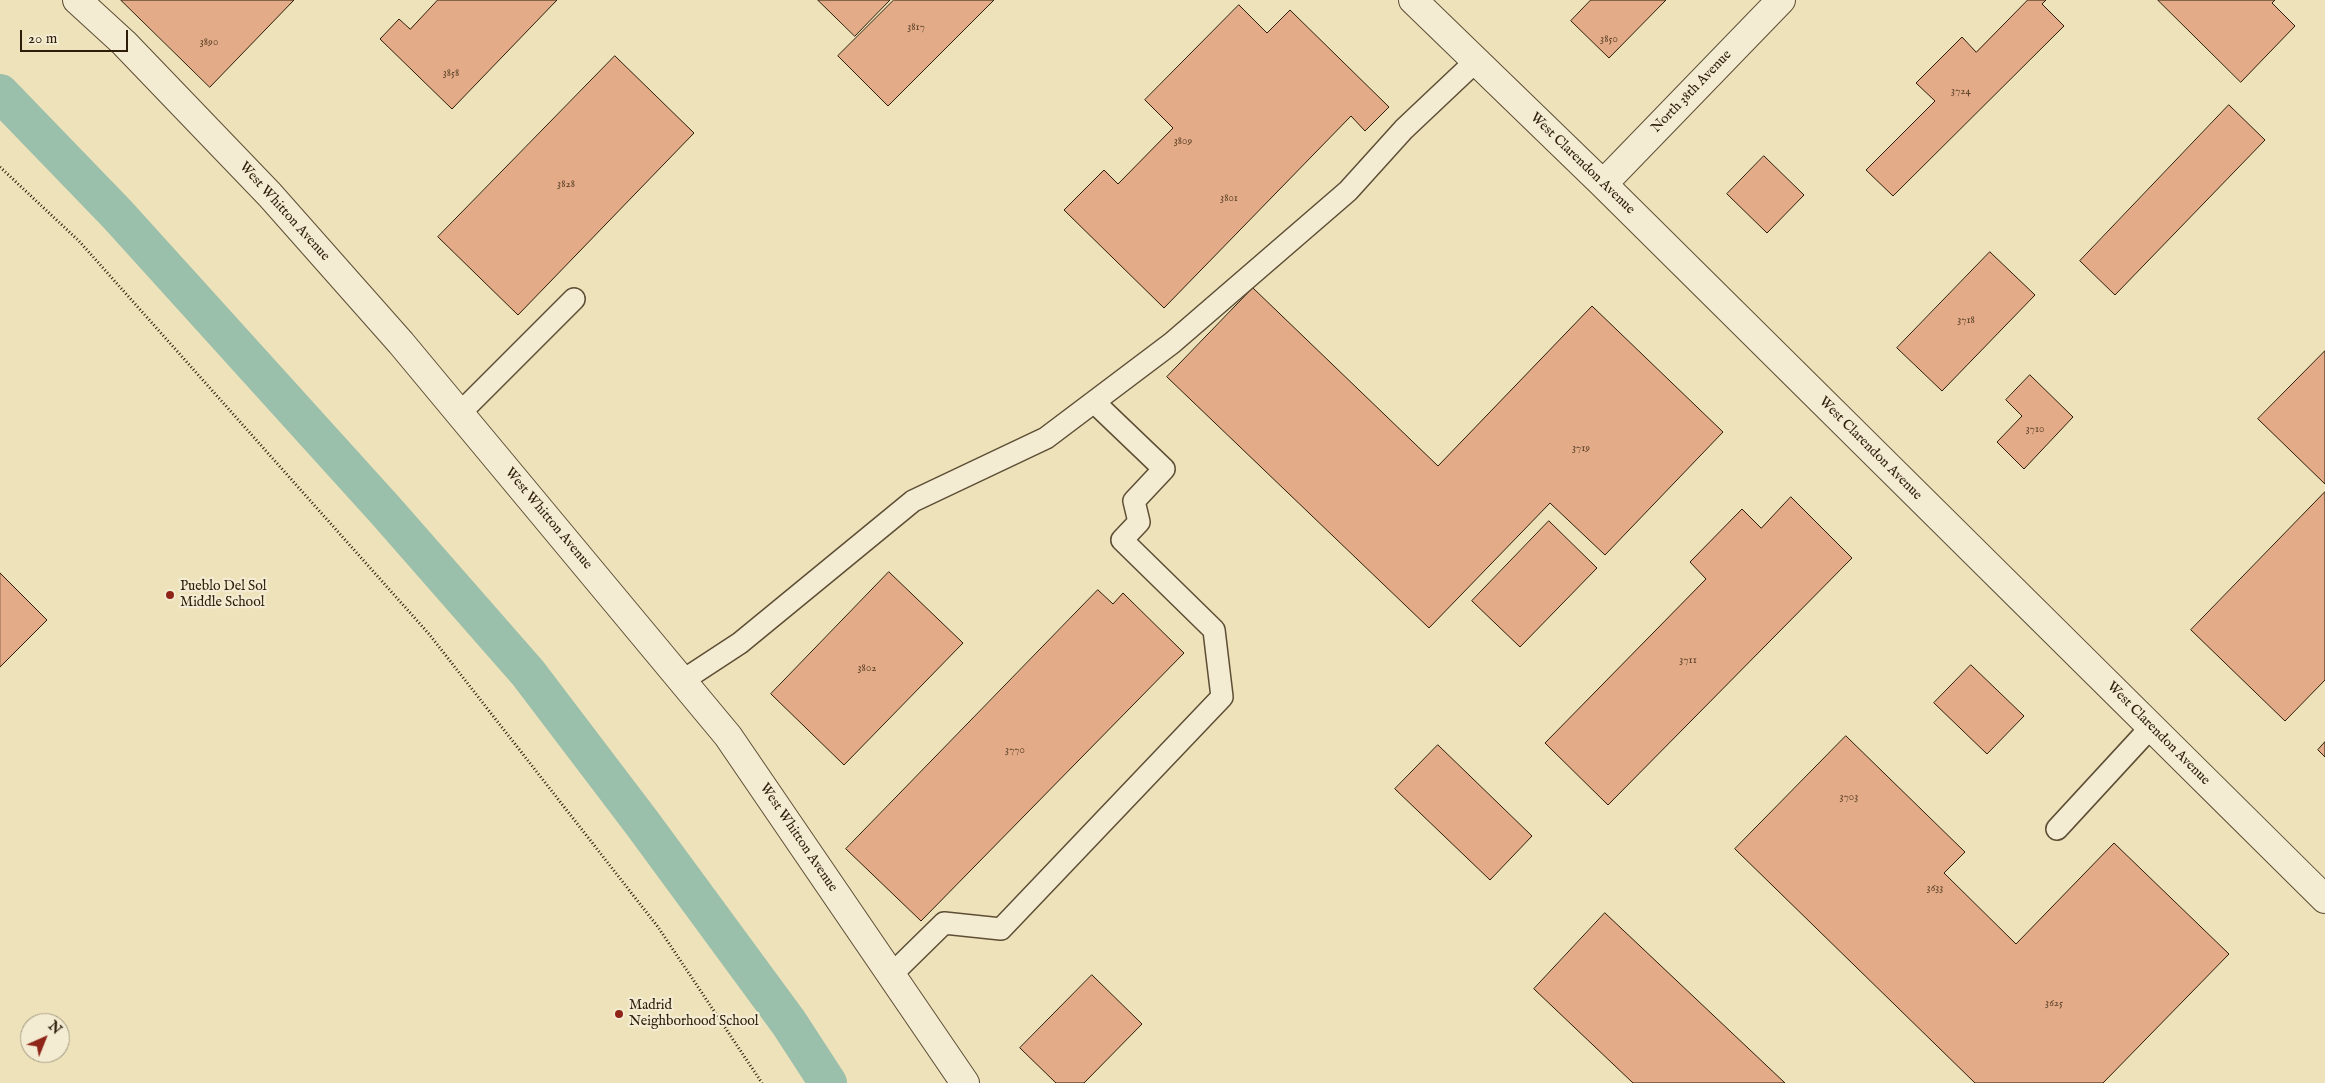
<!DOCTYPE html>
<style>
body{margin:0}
#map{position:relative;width:2325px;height:1083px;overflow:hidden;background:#ede2ba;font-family:"IM FELL English",serif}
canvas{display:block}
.north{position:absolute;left:20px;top:1013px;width:50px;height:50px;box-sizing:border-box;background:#f3ecd2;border:1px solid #a49982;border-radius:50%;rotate:44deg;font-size:14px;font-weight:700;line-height:20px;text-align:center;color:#2d1d09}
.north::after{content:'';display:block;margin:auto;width:18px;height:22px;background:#8f2418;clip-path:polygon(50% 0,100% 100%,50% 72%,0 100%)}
.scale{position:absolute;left:20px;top:30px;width:108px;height:22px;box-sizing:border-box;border:2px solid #2d1d09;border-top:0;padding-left:6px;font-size:15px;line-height:18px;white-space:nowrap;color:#2d1d09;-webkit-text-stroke:4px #f3ecd2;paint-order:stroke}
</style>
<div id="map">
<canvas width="2325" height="1083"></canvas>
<div class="north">N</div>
<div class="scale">20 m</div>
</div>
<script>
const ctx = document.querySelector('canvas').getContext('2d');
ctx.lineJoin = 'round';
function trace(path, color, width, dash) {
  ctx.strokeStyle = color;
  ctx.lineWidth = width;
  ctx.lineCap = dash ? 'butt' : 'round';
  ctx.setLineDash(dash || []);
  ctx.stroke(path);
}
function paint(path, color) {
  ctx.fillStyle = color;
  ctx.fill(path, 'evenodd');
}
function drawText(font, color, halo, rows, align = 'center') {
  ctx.font = font + ' "IM FELL English",serif';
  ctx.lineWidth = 4.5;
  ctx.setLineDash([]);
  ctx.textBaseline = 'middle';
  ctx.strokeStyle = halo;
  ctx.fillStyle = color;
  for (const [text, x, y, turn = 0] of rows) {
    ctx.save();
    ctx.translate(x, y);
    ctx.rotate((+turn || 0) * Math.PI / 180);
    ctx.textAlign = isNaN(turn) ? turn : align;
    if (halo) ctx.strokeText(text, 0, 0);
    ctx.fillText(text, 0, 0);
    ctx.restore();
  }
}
const canal = new Path2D(`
 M 0,93 L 117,214 L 386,511 L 528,673 L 642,823 L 789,1023 L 828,1083`);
const building = new Path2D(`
 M 121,0 L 294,0 L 210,87 Z
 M 438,0 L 557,0 L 452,109 L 380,39 L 399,19 L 410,29 Z
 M 818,0 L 890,0 L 855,36 Z
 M 894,0 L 994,0 L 888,106 L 838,56 Z
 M 1591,0 L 1666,0 L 1609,58 L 1571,21 Z
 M 2028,0 L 2046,0 L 2042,4 L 2064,26 L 1893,196 L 1866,170 L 1935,101 L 1916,83 L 1962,37 L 1976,52 Z
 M 2158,0 L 2275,0 L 2272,3 L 2295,26 L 2241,82 Z
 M 1239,5 L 1267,33 L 1290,10 L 1389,107 L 1365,131 L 1351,116 L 1164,308 L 1064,210 L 1104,170 L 1118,184 L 1173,128 L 1145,100 Z
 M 615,56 L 694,133 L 518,315 L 438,237 Z
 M 2229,105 L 2265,140 L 2115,295 L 2080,261 Z
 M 1764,156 L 1804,195 L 1767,233 L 1727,194 Z
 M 1990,252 L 2035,295 L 1942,391 L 1897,348 Z
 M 1253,288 L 1438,466 L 1592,306 L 1723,432 L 1605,555 L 1550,503 L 1429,628 L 1167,377 Z
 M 2325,351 L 2325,484 L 2258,419 Z
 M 2030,375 L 2073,417 L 2024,469 L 1997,442 L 2022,416 L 2006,400 Z
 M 2325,492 L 2325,680 L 2285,721 L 2191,630 Z
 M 1791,497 L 1852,558 L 1608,805 L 1545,743 L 1706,579 L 1690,562 L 1742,509 L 1761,528 Z
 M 1549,521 L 1597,568 L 1520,647 L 1472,601 Z
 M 889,572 L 963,643 L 844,765 L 771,694 Z
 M 0,573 L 47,620 L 0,667 Z
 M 1098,590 L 1113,604 L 1123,593 L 1184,653 L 921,921 L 846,849 Z
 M 1971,665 L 2024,716 L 1987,754 L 1934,703 Z
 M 1846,736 L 1965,852 L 1944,873 L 2016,944 L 2114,843 L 2229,954 L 2103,1083 L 1975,1083 L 1735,849 Z
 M 2325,742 L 2325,757 L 2318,750 Z
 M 1438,745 L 1532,836 L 1490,880 L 1395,789 Z
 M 1605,913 L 1785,1083 L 1633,1083 L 1534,989 Z
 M 1092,975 L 1142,1024 L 1084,1083 L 1056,1083 L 1020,1048 Z`);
const path = new Path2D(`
 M 0,167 L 79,241 L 429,634 L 658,927 L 762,1083`);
const service = new Path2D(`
 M 460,413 L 574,299
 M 682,681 L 740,643 L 913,501 L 1046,438 L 1172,343 L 1348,191 L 1404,129 L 1476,61
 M 2057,829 L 2151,727
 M 891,975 L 944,923 L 1001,929 L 1222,697 L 1214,630 L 1122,540 L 1139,522 L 1134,501 L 1164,469 L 1094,402`);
const minor = new Path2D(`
 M 77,0 L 124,43 L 270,195 L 401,343 L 728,736 L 965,1083
 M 1413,0 L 1603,184 L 2325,899
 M 1603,184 L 1781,0`);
const markers = [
 [170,595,5,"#8f2418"],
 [619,1014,5,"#8f2418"]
];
const numberNames = [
 ["3817",916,28],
 ["3850",1609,40],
 ["3890",209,43],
 ["3858",451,74],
 ["3724",1961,92],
 ["3809",1183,142],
 ["3828",566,185],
 ["3801",1229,199],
 ["3718",1966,321],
 ["3710",2035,430],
 ["3719",1581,449],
 ["3711",1688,661],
 ["3802",867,669],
 ["3770",1015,751],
 ["3703",1849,798],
 ["3633",1935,889],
 ["3625",2054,1004]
];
const streetNames = [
 ["North 38th Avenue",1692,92,-46],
 ["West Clarendon Avenue",1582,164,44],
 ["West Whitton Avenue",284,212,48],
 ["West Clarendon Avenue",1870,449,45],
 ["West Whitton Avenue",548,519,50],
 ["West Clarendon Avenue",2158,734,45],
 ["West Whitton Avenue",798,838,56]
];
const poiNames = [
 ["Pueblo Del Sol",180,587],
 ["Middle School",180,603],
 ["Madrid",629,1006],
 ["Neighborhood School",629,1022]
];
trace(canal, '#9abfaa', 38);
paint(building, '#e3ab87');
trace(building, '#2d1d09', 1);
trace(service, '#5d4e35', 24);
trace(minor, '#5d4e35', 30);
trace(path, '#2d1d09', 3, [1, 2.5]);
trace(service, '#f3ecd2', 21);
trace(minor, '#f3ecd2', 28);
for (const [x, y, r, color] of markers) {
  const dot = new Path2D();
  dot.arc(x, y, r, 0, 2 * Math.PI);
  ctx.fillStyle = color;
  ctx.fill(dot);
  trace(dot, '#f3ecd2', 2);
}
drawText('11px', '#5a4028', null, numberNames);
drawText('14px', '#2d1d09', '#f3ecd2', streetNames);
drawText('14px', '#2d1d09', '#f3ecd2', poiNames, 'left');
</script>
